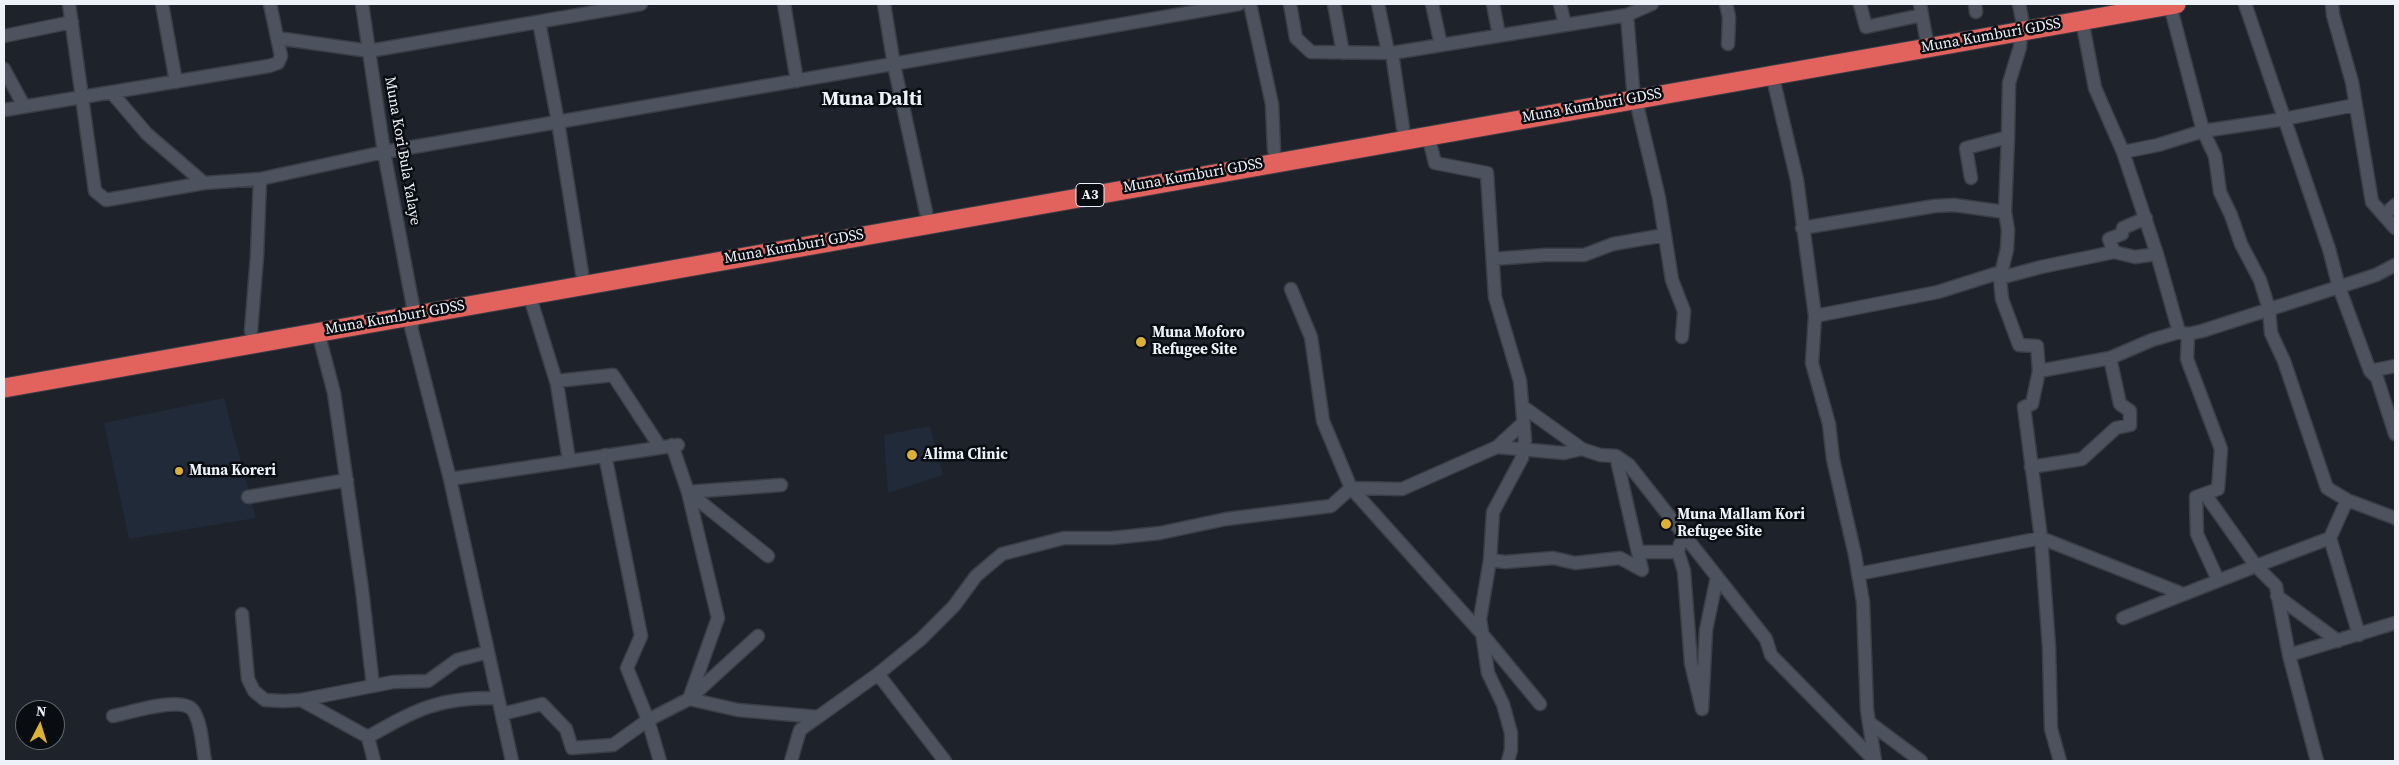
<!DOCTYPE html>
<style>
body{margin:0}
#map{position:relative;width:2399px;height:765px;overflow:hidden;background:#1d222b;font-family:"Source Serif 4",serif}
canvas{display:block}
.frame{position:absolute;inset:0;border:5px solid #edf1f8;pointer-events:none}
.north{position:absolute;left:15px;top:700px;width:50px;height:50px;box-sizing:border-box;background:#090c10;border:1px solid #64686d;border-radius:50%;rotate:5deg;font-size:14px;font-weight:700;line-height:20px;text-align:center;color:#edf1f8}
.north::after{content:'';display:block;margin:auto;width:18px;height:22px;background:#dbb233;clip-path:polygon(50% 0,100% 100%,50% 72%,0 100%)}
</style>
<div id="map">
<canvas width="2399" height="765"></canvas>
<div class="frame"></div>
<div class="north">N</div>
</div>
<script>
const ctx = document.querySelector('canvas').getContext('2d');
ctx.lineJoin = 'round';
function paint(path, color) {
  ctx.fillStyle = color;
  ctx.fill(path, 'evenodd');
}
function trace(path, color, width, dash) {
  ctx.strokeStyle = color;
  ctx.lineWidth = width;
  ctx.lineCap = dash ? 'butt' : 'round';
  ctx.setLineDash(dash || []);
  ctx.stroke(path);
}
function drawText(font, color, halo, rows, align = 'center') {
  ctx.font = font + ' "Source Serif 4",serif';
  ctx.lineWidth = 5;
  ctx.setLineDash([]);
  ctx.textBaseline = 'middle';
  ctx.strokeStyle = halo;
  ctx.fillStyle = color;
  for (const [text, x, y, turn = 0] of rows) {
    ctx.save();
    ctx.translate(x, y);
    ctx.rotate((+turn || 0) * Math.PI / 180);
    ctx.textAlign = isNaN(turn) ? turn : align;
    if (halo) ctx.strokeText(text, 0, 0);
    ctx.fillText(text, 0, 0);
    ctx.restore();
  }
}
const built = new Path2D(`
 M 224,398 L 256,518 L 129,539 L 104,423 Z
 M 930,426 L 943,475 L 888,493 L 884,435 Z`);
const minor = new Path2D(`
 M 69,4 L 95,191 L 106,200 L 204,183 L 260,179 L 384,152 L 1239,4
 M 162,4 L 176,82
 M 362,4 L 384,152 L 415,317 L 411,327 L 450,479 L 512,761
 M 784,4 L 797,81
 M 884,4 L 894,65 L 926,212
 M 1250,4 L 1272,104 L 1274,150
 M 1290,4 L 1296,38 L 1311,52 L 1392,53 L 1627,15 L 1652,4
 M 1334,4 L 1343,53
 M 1378,4 L 1388,52
 M 1432,4 L 1441,45
 M 1493,4 L 1499,35
 M 1560,4 L 1565,25
 M 1726,4 L 1729,17 L 1728,44
 M 1860,4 L 1866,27 L 1922,15
 M 1920,4 L 1926,37
 M 1975,4 L 1976,12
 M 2019,4 L 2022,19
 M 2245,4 L 2329,249 L 2339,287 L 2370,371 L 2377,378 L 2395,434
 M 2332,4 L 2333,15 L 2352,82 L 2372,202 L 2395,228
 M 2170,5 L 2203,131 L 2215,156 L 2220,192 L 2231,215 L 2241,244 L 2260,280 L 2269,309 L 2271,333 L 2284,361 L 2327,488 L 2347,500 L 2395,518
 M 1627,15 L 1633,88 L 1659,198 L 1672,280 L 1684,311 L 1682,337
 M 2082,20 L 2095,88 L 2123,152
 M 539,22 L 558,122 L 582,273
 M 4,36 L 72,22
 M 277,38 L 369,51 L 641,4
 M 1392,53 L 1403,128
 M 4,69 L 24,106
 M 1772,74 L 1797,180 L 1815,316 L 1812,363 L 1829,424 L 1833,459 L 1855,555 L 1863,602 L 1867,710 L 1875,761
 M 112,93 L 147,134 L 204,183
 M 4,110 L 269,66 L 278,63 L 281,56 L 270,4
 M 1428,135 L 1435,163 L 1487,173 L 1495,297 L 1520,381 L 1525,440 L 1522,458 L 1493,512 L 1490,560 L 1480,619 L 1488,673 L 1503,704 L 1511,733 L 1511,750 L 1508,761
 M 2008,137 L 2009,83 L 2020,47 L 2021,31
 M 1971,178 L 1966,148 L 2008,137 L 2005,212 L 2008,230 L 2007,249 L 2000,278 L 2002,299 L 2019,345 L 2037,346 L 2039,371 L 2032,404 L 2024,407 L 2041,538 L 2049,647 L 2051,729 L 2060,761
 M 2384,215 L 2395,205
 M 1802,228 L 1935,206 L 1954,205 L 2005,212
 M 2114,252 L 2135,257 L 2157,254
 M 1493,259 L 1545,255 L 1584,255 L 1613,244 L 1665,235
 M 2000,278 L 2041,267 L 2114,252 L 2109,239 L 2122,234 L 2123,228 L 2146,218
 M 1291,289 L 1311,337 L 1323,421 L 1351,488 L 1402,489 L 1497,447 L 1523,423
 M 529,294 L 557,384 L 569,460
 M 1815,316 L 1938,292 L 2001,272
 M 251,331 L 257,256 L 260,179
 M 318,332 L 334,393 L 362,589 L 373,686
 M 2179,332 L 2157,254 L 2123,152 L 2158,145 L 2203,131 L 2284,119 L 2355,105
 M 2188,334 L 2187,359 L 2221,449 L 2218,489 L 2196,497 L 2197,534 L 2218,580
 M 2039,371 L 2110,358 L 2152,340 L 2179,332 L 2188,334 L 2202,331 L 2376,275 L 2395,265
 M 2370,371 L 2395,366
 M 556,381 L 613,375 L 660,447
 M 1522,406 L 1582,449 L 1600,455 L 1616,456 L 1629,465 L 1766,639 L 1771,655 L 1875,761
 M 672,445 L 688,492 L 768,556
 M 1497,447 L 1564,453 L 1582,449
 M 2031,467 L 2082,459 L 2116,428 L 2130,425 L 2130,411 L 2120,404 L 2110,358
 M 450,479 L 678,445
 M 2205,494 L 2256,566 L 2330,538 L 2347,500
 M 248,497 L 347,480
 M 2330,538 L 2359,635
 M 1638,552 L 1678,552 L 1680,544
 M 1678,552 L 1684,571 L 1691,663 L 1702,709 L 1706,630 L 1717,577
 M 1490,560 L 1505,562 L 1553,558 L 1575,563 L 1620,558 L 1642,570 L 1616,456
 M 1858,574 L 2041,538 L 2183,594
 M 2277,596 L 2338,641
 M 242,614 L 248,679 L 254,691 L 265,700 L 283,701 L 301,700 L 393,682 L 428,681 L 457,660 L 488,652
 M 2123,618 L 2256,566 L 2276,586 L 2289,655 L 2317,761
 M 758,636 L 689,699 L 738,710 L 818,717 L 878,674 L 921,639 L 954,606 L 976,576 L 1002,554 L 1064,538 L 1112,538 L 1160,533 L 1226,519 L 1331,506 L 1351,488 L 1483,635 L 1540,704
 M 2289,655 L 2395,623
 M 878,674 L 945,761
 M 301,700 L 368,737 L 374,761
 M 502,714 L 542,704 L 566,729 L 572,748 L 613,745 L 648,720 L 627,668 L 641,636 L 605,455
 M 113,716 C 129,713 185,694 194,712 C 202,725 202,746 205,761
 M 1870,723 L 1921,761
 M 368,737 C 417,709 439,697 498,698
 M 660,761 L 648,720 L 689,699 L 718,618 L 688,492 L 781,485
 M 791,761 L 800,730 L 818,717`);
const highway = new Path2D(`
 M 4,388 L 2176,4`);
const markers = [
 [1141,342,6,"#dbb233"],
 [912,455,6,"#dbb233"],
 [179,471,5,"#dbb233"],
 [1666,524,6,"#dbb233"]
];
const shields = [
 [1090,195,28]
];
const shieldNames = [
 ["A3",1090,195]
];
const streetNames = [
 ["Muna Kumburi GDSS",1991,36,-10],
 ["Muna Kumburi GDSS",1592,106,-10],
 ["Muna Kori Bula Yalaye",402,151,80],
 ["Muna Kumburi GDSS",1193,176,-10],
 ["Muna Kumburi GDSS",794,247,-10],
 ["Muna Kumburi GDSS",395,318,-10]
];
const poiNames = [
 ["Muna Moforo",1152,333],
 ["Refugee Site",1152,350],
 ["Alima Clinic",923,455],
 ["Muna Koreri",189,471],
 ["Muna Mallam Kori",1677,515],
 ["Refugee Site",1677,532]
];
const districtNames = [
 ["Muna Dalti",872,100]
];
paint(built, '#202a38');
trace(minor, '#3a3e46', 15);
trace(highway, '#3a3e46', 21);
trace(minor, '#4c535e', 12);
trace(highway, '#e2625d', 19);
for (const [x, y, r, color] of markers) {
  const dot = new Path2D();
  dot.arc(x, y, r, 0, 2 * Math.PI);
  ctx.fillStyle = color;
  ctx.fill(dot);
  trace(dot, '#090c10', 2);
}
for (const [x, y, w] of shields) {
  const box = new Path2D();
  box.roundRect(x - w / 2, y - 11.5, w, 23, 4);
  ctx.fillStyle = '#090c10';
  ctx.fill(box);
  trace(box, '#edf1f8', 1);
}
drawText('bold 14px', '#edf1f8', null, shieldNames);
drawText('15px', '#edf1f8', '#090c10', streetNames);
drawText('bold 15px', '#edf1f8', '#090c10', poiNames, 'left');
drawText('bold 20px', '#edf1f8', '#090c10', districtNames);
</script>
